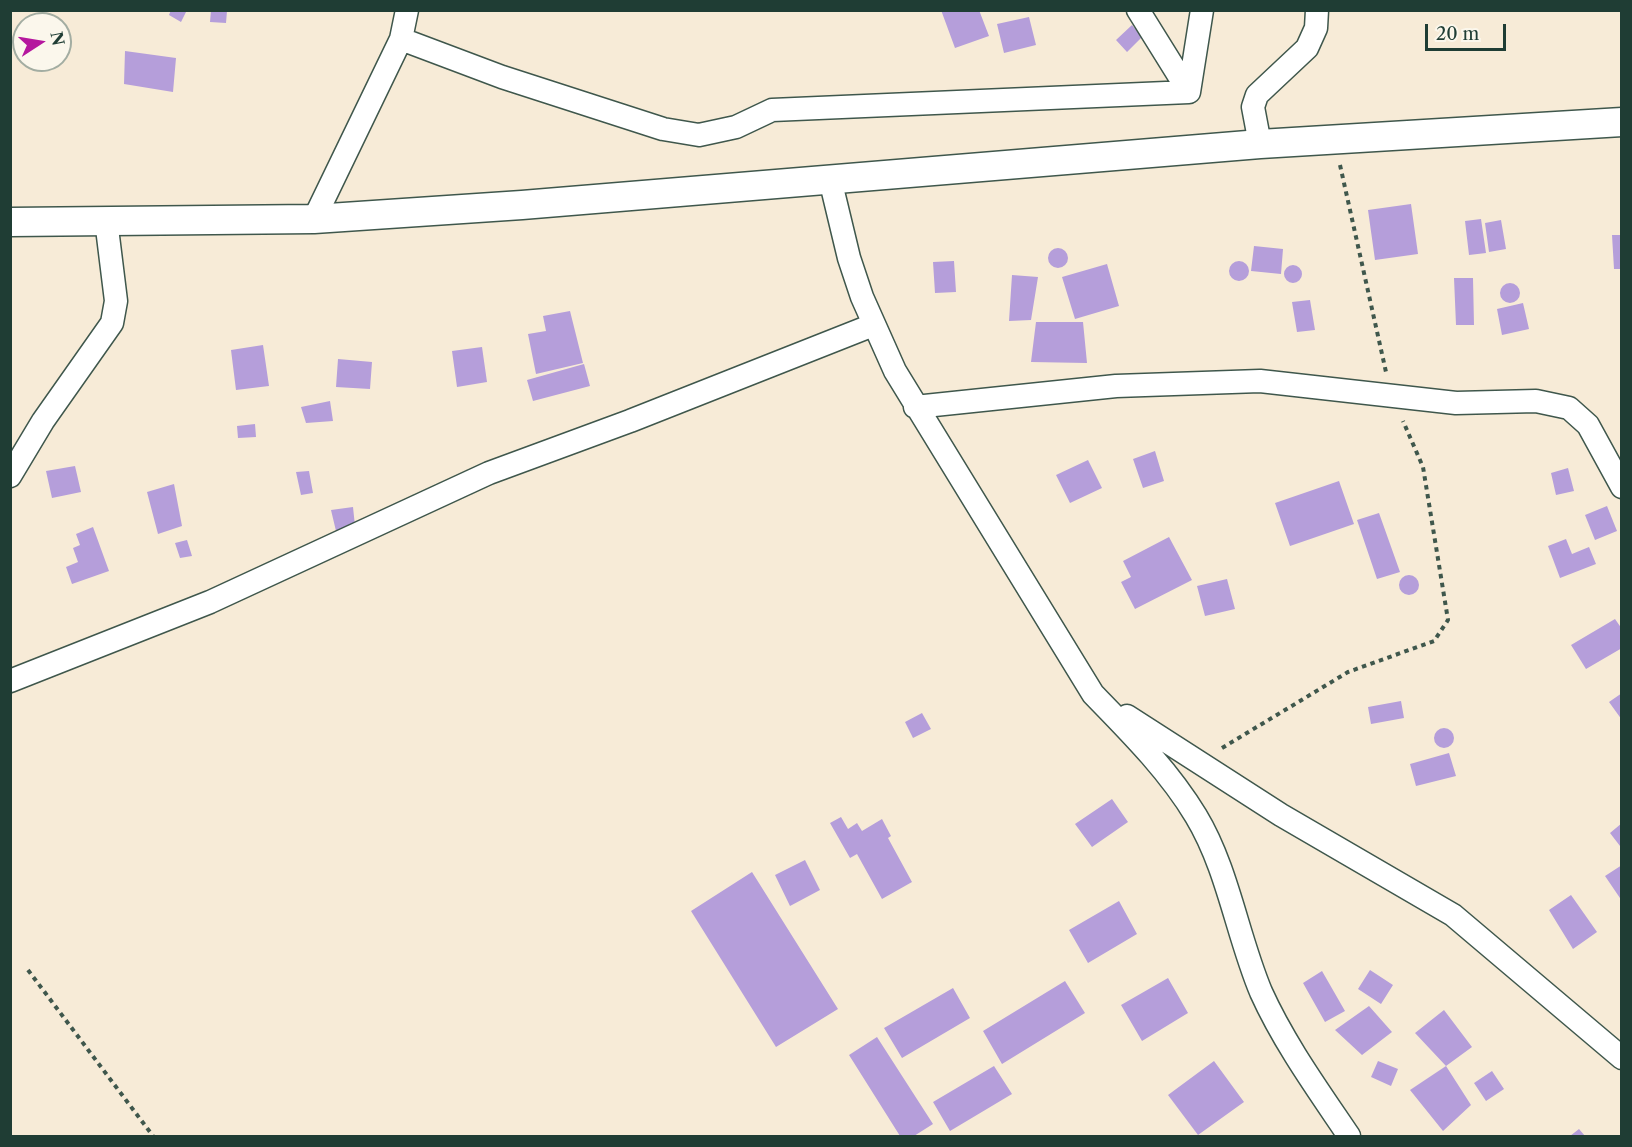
<!DOCTYPE html>
<style>
body{margin:0}
#map{position:relative;width:1632px;height:1147px;overflow:hidden;background:#f7ebd7;font-family:"Libre Caslon Text",serif}
canvas{display:block}
.frame{position:absolute;inset:0;border:12px solid #1f3d34;pointer-events:none}
.north{position:absolute;left:12px;top:12px;width:60px;height:60px;box-sizing:border-box;background:#fbf7ec;border:2px solid #a3ada2;border-radius:50%;rotate:78deg;font-size:16px;font-weight:700;line-height:24px;text-align:center;color:#1f3d34}
.north::after{content:'';display:block;margin:auto;width:21px;height:27px;background:#b5179e;clip-path:polygon(50% 0,100% 100%,50% 72%,0 100%)}
.scale{position:absolute;left:1425px;top:24px;width:81px;height:27px;box-sizing:border-box;border:3px solid #1f3d34;border-top:0;padding-left:8px;font-size:18px;line-height:21px;white-space:nowrap;color:#1f3d34;-webkit-text-stroke:4px #fbf7ec;paint-order:stroke}
</style>
<div id="map">
<canvas width="1632" height="1147"></canvas>
<div class="frame"></div>
<div class="north">N</div>
<div class="scale">20 m</div>
</div>
<script>
const ctx = document.querySelector('canvas').getContext('2d');
ctx.lineJoin = 'round';
function paint(path, color) {
  ctx.fillStyle = color;
  ctx.fill(path, 'evenodd');
}
function trace(path, color, width, dash) {
  ctx.strokeStyle = color;
  ctx.lineWidth = width;
  ctx.lineCap = dash ? 'butt' : 'round';
  ctx.setLineDash(dash || []);
  ctx.stroke(path);
}
const building = new Path2D(`
 M 171,10 L 183,10 L 186,12 L 181,22 L 169,15 Z
 M 211,10 L 227,11 L 226,23 L 210,22 Z
 M 941,10 L 979,10 L 989,36 L 955,48 Z
 M 1029,17 L 1036,45 L 1004,53 L 997,24 Z
 M 1132,25 L 1142,37 L 1127,52 L 1116,40 Z
 M 125,51 L 176,58 L 173,92 L 124,84 Z
 M 1411,204 L 1418,254 L 1375,260 L 1368,210 Z
 M 1481,219 L 1486,253 L 1469,255 L 1465,221 Z
 M 1501,220 L 1506,249 L 1489,252 L 1485,223 Z
 M 1612,235 L 1622,235 L 1622,269 L 1614,269 Z
 M 1254,246 L 1283,249 L 1281,274 L 1251,271 Z
 M1048 258a10 10 0 1 1 20 0a10 10 0 1 1-20 0Z
 M1229 271a10 10 0 1 1 20 0a10 10 0 1 1-20 0Z
 M 954,261 L 956,292 L 935,293 L 933,262 Z
 M 1107,264 L 1119,306 L 1075,319 L 1062,277 Z
 M1284 274a9 9 0 1 1 18 0a9 9 0 1 1-18 0Z
 M 1012,275 L 1038,277 L 1031,320 L 1009,321 Z
 M 1454,278 L 1473,278 L 1474,325 L 1456,325 Z
 M1500 293a10 10 0 1 1 20 0a10 10 0 1 1-20 0Z
 M 1310,300 L 1315,330 L 1297,332 L 1292,302 Z
 M 1523,303 L 1529,329 L 1502,335 L 1497,309 Z
 M 570,311 L 583,363 L 536,374 L 528,334 L 546,331 L 543,316 Z
 M 1036,322 L 1083,322 L 1087,363 L 1031,362 Z
 M 263,345 L 269,386 L 236,390 L 231,350 Z
 M 482,347 L 487,382 L 457,387 L 452,351 Z
 M 338,359 L 372,362 L 370,389 L 336,387 Z
 M 584,364 L 590,386 L 533,401 L 527,380 Z
 M 330,401 L 333,421 L 306,423 L 301,407 Z
 M 255,424 L 256,437 L 238,438 L 237,426 Z
 M 1155,451 L 1164,481 L 1143,488 L 1133,459 Z
 M 1088,460 L 1102,488 L 1070,503 L 1056,475 Z
 M 75,466 L 81,492 L 52,498 L 46,471 Z
 M 1568,468 L 1574,491 L 1556,495 L 1551,473 Z
 M 309,471 L 313,493 L 301,495 L 296,472 Z
 M 1339,481 L 1354,524 L 1290,546 L 1275,503 Z
 M 174,484 L 182,526 L 158,534 L 147,492 Z
 M 1607,506 L 1617,531 L 1595,540 L 1585,515 Z
 M 353,507 L 355,526 L 336,531 L 331,510 Z
 M 1379,513 L 1400,572 L 1377,579 L 1357,520 Z
 M 93,527 L 109,571 L 72,584 L 66,567 L 78,562 L 73,548 L 80,545 L 76,534 Z
 M 1169,537 L 1192,580 L 1135,609 L 1121,582 L 1131,577 L 1123,561 Z
 M 1566,539 L 1572,554 L 1589,547 L 1596,564 L 1560,578 L 1548,546 Z
 M 187,540 L 192,556 L 180,558 L 175,543 Z
 M1399 585a10 10 0 1 1 20 0a10 10 0 1 1-20 0Z
 M 1227,579 L 1235,609 L 1205,616 L 1197,586 Z
 M 1615,619 L 1622,629 L 1622,648 L 1586,669 L 1571,645 Z
 M 1622,693 L 1622,720 L 1609,702 Z
 M 1401,701 L 1404,718 L 1371,724 L 1368,707 Z
 M 922,713 L 931,729 L 913,738 L 905,722 Z
 M1434 738a10 10 0 1 1 20 0a10 10 0 1 1-20 0Z
 M 1449,753 L 1456,776 L 1416,786 L 1410,764 Z
 M 1112,799 L 1128,822 L 1092,847 L 1075,824 Z
 M 841,817 L 848,829 L 857,823 L 862,831 L 882,819 L 891,836 L 888,838 L 912,882 L 882,899 L 857,854 L 850,858 L 830,823 Z
 M 1622,823 L 1622,845 L 1620,846 L 1610,833 Z
 M 805,860 L 820,890 L 790,906 L 775,875 Z
 M 1622,865 L 1622,901 L 1605,876 Z
 M 752,872 L 838,1009 L 776,1047 L 691,911 Z
 M 1571,895 L 1597,932 L 1573,949 L 1549,910 Z
 M 1119,901 L 1137,934 L 1088,963 L 1069,930 Z
 M 1370,970 L 1393,985 L 1381,1004 L 1358,989 Z
 M 1322,971 L 1345,1011 L 1325,1022 L 1303,983 Z
 M 1168,978 L 1188,1013 L 1142,1041 L 1121,1005 Z
 M 1065,981 L 1085,1013 L 1002,1064 L 983,1031 Z
 M 953,988 L 970,1018 L 902,1058 L 884,1028 Z
 M 1369,1006 L 1392,1032 L 1362,1055 L 1335,1030 Z
 M 1444,1010 L 1472,1047 L 1446,1066 L 1415,1033 Z
 M 877,1037 L 933,1124 L 914,1136 L 900,1136 L 849,1055 Z
 M 1214,1061 L 1244,1102 L 1198,1135 L 1168,1095 Z
 M 1378,1061 L 1398,1069 L 1391,1086 L 1371,1077 Z
 M 994,1066 L 1012,1094 L 950,1131 L 933,1102 Z
 M 1446,1066 L 1471,1105 L 1443,1131 L 1410,1090 Z
 M 1492,1071 L 1504,1089 L 1486,1101 L 1474,1083 Z
 M 1579,1129 L 1585,1136 L 1570,1136 Z`);
const path = new Path2D(`
 M 1340,165 L 1386,372
 M 1222,748 L 1348,672 L 1434,641 L 1448,620 L 1423,467 L 1403,421
 M 28,970 L 153,1136`);
const minor = new Path2D(`
 M 1138,10 L 1189,92
 M 401,39 L 502,77 L 663,129 L 699,135 L 736,127 L 772,110 L 1189,92 L 1202,10
 M 1260,144 L 1253,107 L 1257,95 L 1307,48 L 1316,28 L 1317,10
 M 830,179 L 849,258 L 862,297 L 895,371 L 1093,694 C 1130,732 1169,771 1196,816 C 1228,869 1237,935 1261,992 C 1284,1043 1318,1090 1349,1136
 M 314,219 L 401,39 L 407,10
 M 915,407 L 1116,386 L 1260,381 L 1456,403 L 1536,401 L 1569,408 L 1588,425 L 1622,487
 M 10,476 L 43,421 L 112,323 L 116,301 L 106,220
 M 10,681 L 210,602 L 489,473 L 630,421 L 873,325
 M 1127,716 L 1281,815 L 1453,915 L 1622,1058`);
const tertiary = new Path2D(`
 M 10,222 L 314,219 L 522,205 L 1260,144 L 1622,122`);
paint(building, '#b59eda');
trace(minor, '#3f574c', 25);
trace(tertiary, '#3f574c', 31);
trace(path, '#3f574c', 4, [4.5, 4.5]);
trace(minor, '#fff', 22);
trace(tertiary, '#fff', 28);
</script>
